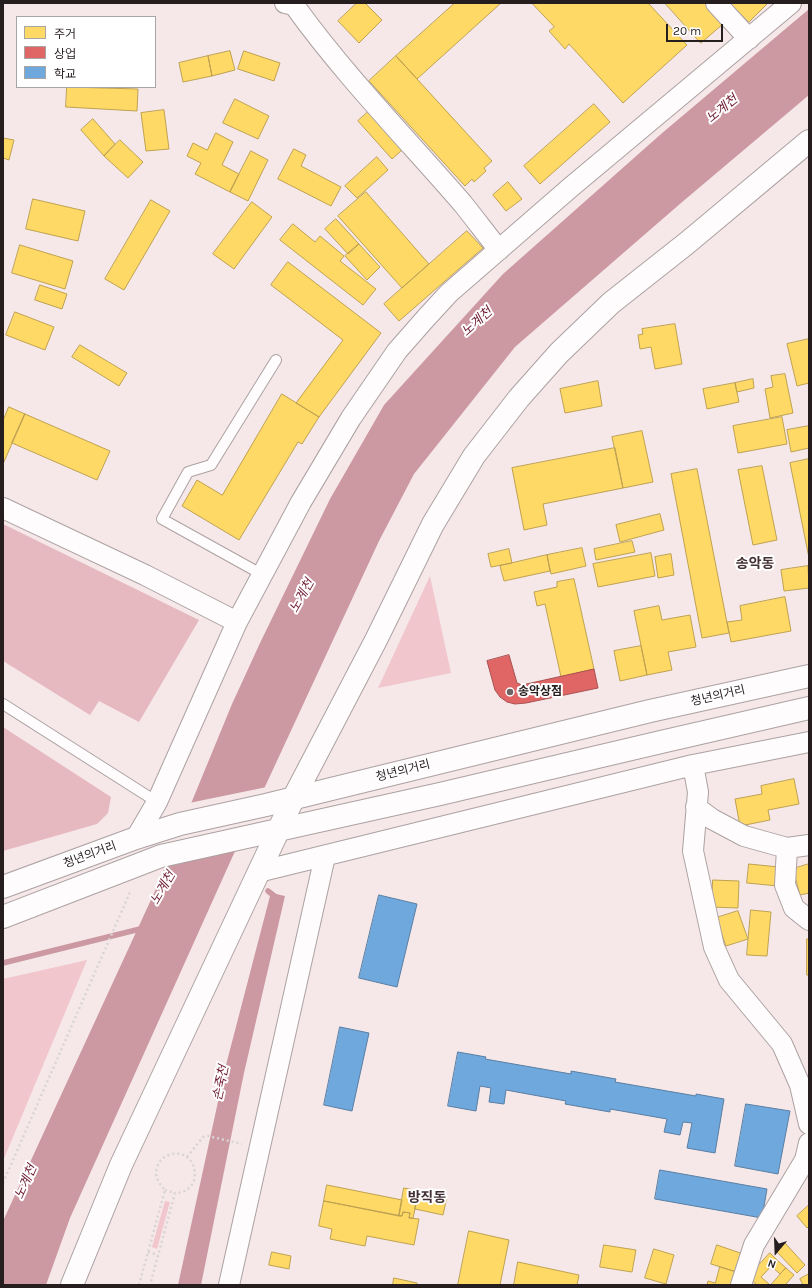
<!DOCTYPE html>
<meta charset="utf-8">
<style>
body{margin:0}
#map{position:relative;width:812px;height:1288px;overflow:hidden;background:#f6e8e9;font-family:Karla,"Noto Sans KR",sans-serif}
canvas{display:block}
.frame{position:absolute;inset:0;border:4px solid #261d1e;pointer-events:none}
.legend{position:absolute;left:16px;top:16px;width:140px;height:72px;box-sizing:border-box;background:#fff;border:1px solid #a8a5a5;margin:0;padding:5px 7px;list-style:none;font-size:12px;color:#261d1e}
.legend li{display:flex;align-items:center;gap:8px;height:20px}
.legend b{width:20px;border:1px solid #a8a5a5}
.north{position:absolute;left:756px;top:1232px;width:40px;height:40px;-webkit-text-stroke:3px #fff;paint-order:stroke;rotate:199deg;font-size:11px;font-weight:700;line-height:16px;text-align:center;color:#261d1e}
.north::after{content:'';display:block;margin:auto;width:14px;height:18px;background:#261d1e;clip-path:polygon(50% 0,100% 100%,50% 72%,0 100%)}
.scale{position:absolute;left:666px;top:24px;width:57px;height:18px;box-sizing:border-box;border:2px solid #261d1e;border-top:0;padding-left:5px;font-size:12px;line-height:14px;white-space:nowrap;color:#261d1e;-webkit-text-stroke:3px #fff;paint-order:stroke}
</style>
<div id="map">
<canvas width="812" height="1288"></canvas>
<div class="frame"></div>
<ul class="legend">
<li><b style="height:11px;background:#ffd966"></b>주거</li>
<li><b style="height:11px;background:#e06666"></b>상업</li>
<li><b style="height:11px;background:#6fa8dc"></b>학교</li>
</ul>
<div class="north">N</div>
<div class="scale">20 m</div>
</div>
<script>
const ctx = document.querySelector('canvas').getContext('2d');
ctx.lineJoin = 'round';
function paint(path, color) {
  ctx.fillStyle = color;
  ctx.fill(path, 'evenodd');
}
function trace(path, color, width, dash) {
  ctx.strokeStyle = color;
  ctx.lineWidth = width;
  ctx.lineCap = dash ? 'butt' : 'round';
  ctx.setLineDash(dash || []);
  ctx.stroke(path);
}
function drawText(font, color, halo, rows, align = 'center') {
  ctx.font = font + ' Karla,"Noto Sans KR",sans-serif';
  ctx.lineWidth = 4;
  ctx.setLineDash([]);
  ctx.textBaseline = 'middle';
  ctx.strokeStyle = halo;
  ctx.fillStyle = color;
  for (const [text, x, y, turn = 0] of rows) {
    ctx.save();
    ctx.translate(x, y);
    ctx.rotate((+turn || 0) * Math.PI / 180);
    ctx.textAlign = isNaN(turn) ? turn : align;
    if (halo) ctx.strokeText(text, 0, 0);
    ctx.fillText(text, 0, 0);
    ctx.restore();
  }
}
const green = new Path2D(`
 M 430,576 L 451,673 L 378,688 Z
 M 87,960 L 3,1161 L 3,979 Z
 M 165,1201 L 170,1202 L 157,1249 L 152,1247 Z`);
const forest = new Path2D(`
 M 3,524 L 199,620 L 139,722 L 99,701 L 90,715 L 3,661 Z
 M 3,727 L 111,797 L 108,813 L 97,824 L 3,851 Z`);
const water = new Path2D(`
 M 809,9 L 809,95 L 681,203 L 515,347 L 414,474 L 379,541 L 231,860 L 70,1218 L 46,1285 L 3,1285 L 3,1221 L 155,891 L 232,704 L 260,643 L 330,499 L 384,405 L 503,274 L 661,134 Z
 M 276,894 L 285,896 L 244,1073 L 201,1285 L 178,1285 L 226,1065 L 270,896 Z`);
const pier = new Path2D(`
 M 267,787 L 237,850 L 164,865 L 189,803 Z`);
const homes = new Path2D(`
 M 357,3 L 365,3 L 382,20 L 359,43 L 338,21 Z
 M 455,3 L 501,3 L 417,79 L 396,56 Z
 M 532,3 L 648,3 L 687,45 L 623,103 L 569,44 L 565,49 L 549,31 L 554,27 Z
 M 665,3 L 705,3 L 723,24 L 701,43 Z
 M 730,3 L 768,3 L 749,22 Z
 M 230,51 L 235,70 L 212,76 L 208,56 Z
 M 244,51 L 280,63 L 274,81 L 238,69 Z
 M 208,56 L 212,76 L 183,82 L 179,63 Z
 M 396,56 L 492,161 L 484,168 L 486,171 L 474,182 L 472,179 L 465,186 L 369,81 Z
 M 67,87 L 138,89 L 137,111 L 66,107 Z
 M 235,99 L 269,116 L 258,139 L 223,123 Z
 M 594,104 L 610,122 L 540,184 L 524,166 Z
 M 164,110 L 169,149 L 146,151 L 141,113 Z
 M 368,112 L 402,150 L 392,159 L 358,121 Z
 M 93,119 L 115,144 L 104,156 L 81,130 Z
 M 216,133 L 233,142 L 222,165 L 239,174 L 230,192 L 195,174 L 201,163 L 187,156 L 193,143 L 207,150 Z
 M 3,138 L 14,140 L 9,160 L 3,158 Z
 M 120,140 L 143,162 L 128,178 L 104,156 Z
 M 294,149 L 306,155 L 301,166 L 341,187 L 331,206 L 278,179 Z
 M 251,151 L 268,160 L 248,201 L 230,192 Z
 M 377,157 L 388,170 L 357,198 L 345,186 Z
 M 508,182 L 522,199 L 506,211 L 493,195 Z
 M 366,192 L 429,264 L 402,288 L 338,216 Z
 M 33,199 L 85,211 L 78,241 L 26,229 Z
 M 151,200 L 170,211 L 124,290 L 105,279 Z
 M 252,202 L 272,217 L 234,269 L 213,254 Z
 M 336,219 L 359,244 L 348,254 L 325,229 Z
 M 293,224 L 315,242 L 320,236 L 344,256 L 340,261 L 376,289 L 363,305 L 280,240 Z
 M 467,231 L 483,248 L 399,321 L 384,304 Z
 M 359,244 L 380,267 L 367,280 L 345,256 Z
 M 20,245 L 73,261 L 65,289 L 12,273 Z
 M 288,262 L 381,333 L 319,417 L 296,403 L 343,340 L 271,285 Z
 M 40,285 L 67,294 L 62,309 L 35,300 Z
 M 15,312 L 54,327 L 45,350 L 6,335 Z
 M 675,324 L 682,364 L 655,369 L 651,347 L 640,349 L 638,335 L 643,334 L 642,329 Z
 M 809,339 L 809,383 L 797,386 L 787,344 Z
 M 80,345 L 127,373 L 119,386 L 72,357 Z
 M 785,374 L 793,413 L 770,418 L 765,389 L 773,387 L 771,376 Z
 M 753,379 L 754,388 L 737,392 L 735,383 Z
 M 598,381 L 602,406 L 565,413 L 560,389 Z
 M 735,383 L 739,402 L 707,409 L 703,389 Z
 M 282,394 L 319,417 L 302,444 L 298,442 L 239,540 L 182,506 L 197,480 L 222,495 Z
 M 9,407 L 25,414 L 3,464 L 3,421 Z
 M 25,414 L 110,451 L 97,480 L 12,443 Z
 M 782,417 L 787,444 L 738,453 L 733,426 Z
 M 809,426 L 809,448 L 791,452 L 787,430 Z
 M 642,431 L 653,482 L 623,488 L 612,437 Z
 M 615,448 L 623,488 L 543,504 L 547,525 L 524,530 L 512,468 Z
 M 809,459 L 809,558 L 790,463 Z
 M 762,466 L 777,540 L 753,545 L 738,470 Z
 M 697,469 L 729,633 L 702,638 L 671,474 Z
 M 660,514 L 664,530 L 620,542 L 616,525 Z
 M 632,541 L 635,552 L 596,560 L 594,549 Z
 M 582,548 L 586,566 L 551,574 L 547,555 Z
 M 509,549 L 512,563 L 491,567 L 488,554 Z
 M 651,553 L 655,576 L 598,587 L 593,564 Z
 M 671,554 L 674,575 L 658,578 L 655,557 Z
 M 547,555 L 550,571 L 504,581 L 500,566 Z
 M 808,566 L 809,588 L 784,591 L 781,570 Z
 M 574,579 L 594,669 L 561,677 L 545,604 L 537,606 L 534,592 L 557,587 L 557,582 Z
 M 785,597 L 791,631 L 731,642 L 727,622 L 742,620 L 740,606 Z
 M 659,606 L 662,620 L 690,615 L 696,647 L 668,652 L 672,670 L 647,675 L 634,611 Z
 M 641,646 L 647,675 L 620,681 L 614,651 Z
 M 794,779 L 799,804 L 768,810 L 770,820 L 740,826 L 735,799 L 762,794 L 761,786 Z
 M 749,864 L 779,867 L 778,886 L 747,883 Z
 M 809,864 L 809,893 L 800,895 L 793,869 Z
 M 713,880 L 739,881 L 738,908 L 712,907 Z
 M 751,910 L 771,912 L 767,956 L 747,955 Z
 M 738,911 L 748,939 L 726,946 L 716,918 Z
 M 807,939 L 809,939 L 809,975 L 807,975 Z
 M 327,1185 L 402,1200 L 399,1216 L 324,1201 Z
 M 404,1188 L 419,1191 L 413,1218 L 409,1218 L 410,1213 L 403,1212 L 402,1216 L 399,1216 Z
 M 419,1191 L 447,1197 L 443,1215 L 415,1209 Z
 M 324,1201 L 402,1216 L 403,1212 L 410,1213 L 409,1218 L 419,1219 L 414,1245 L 367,1236 L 365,1246 L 330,1239 L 332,1229 L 319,1226 Z
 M 809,1205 L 809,1226 L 807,1228 L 797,1216 Z
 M 469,1231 L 509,1240 L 500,1285 L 458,1285 Z
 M 785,1243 L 805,1265 L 797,1273 L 776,1251 Z
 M 604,1245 L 636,1250 L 632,1272 L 600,1267 Z
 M 717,1245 L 749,1256 L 743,1274 L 711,1264 Z
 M 654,1249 L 674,1255 L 666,1284 L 645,1278 Z
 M 272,1252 L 291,1256 L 289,1269 L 269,1265 Z
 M 770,1253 L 777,1260 L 761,1277 L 770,1285 L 757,1285 L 748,1277 Z
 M 777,1260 L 786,1268 L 780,1274 L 771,1266 Z
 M 518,1262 L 579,1275 L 577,1285 L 514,1285 Z
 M 720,1267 L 743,1274 L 739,1285 L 707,1285 L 708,1281 L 715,1283 Z
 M 786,1268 L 794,1275 L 785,1285 L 771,1285 Z
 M 809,1274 L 809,1285 L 803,1285 L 800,1279 Z
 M 394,1278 L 417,1283 L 417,1285 L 393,1285 Z`);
const shops = new Path2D(`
 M 509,655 L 517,683 L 522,685 L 594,669 L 598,688 L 526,703 L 515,704 L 507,702 L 500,697 L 495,690 L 487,661 Z`);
const schools = new Path2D(`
 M 379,895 L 417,904 L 397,987 L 359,978 Z
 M 340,1027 L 369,1033 L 352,1111 L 324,1105 Z
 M 458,1052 L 486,1057 L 485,1059 L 571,1074 L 571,1071 L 616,1079 L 615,1082 L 696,1096 L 696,1094 L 724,1099 L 715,1153 L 687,1148 L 692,1123 L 683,1122 L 680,1135 L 664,1132 L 667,1119 L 610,1109 L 610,1112 L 565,1104 L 566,1101 L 506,1090 L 504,1104 L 489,1102 L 491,1088 L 480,1086 L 476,1111 L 448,1106 Z
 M 746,1104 L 790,1111 L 778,1174 L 735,1166 Z
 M 660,1170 L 767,1189 L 762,1218 L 655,1199 Z`);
const stream = new Path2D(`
 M 268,891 L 277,898 L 276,901
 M 3,963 L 144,928`);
const path = new Path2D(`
 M 187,1157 L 203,1137 L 208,1136 L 242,1144
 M 3,1183 L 131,890
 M 165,1190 L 175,1193
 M 148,1252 L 158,1255
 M 139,1285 L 165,1190 C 159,1184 154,1176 157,1168 C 159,1161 163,1157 169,1155 C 197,1145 207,1192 175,1193 L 150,1285`);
const service = new Path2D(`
 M 263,575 L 162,519 L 188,472 L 211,465 L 276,360
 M 3,704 L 157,802`);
const minor = new Path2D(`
 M 285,3 L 294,5 C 345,76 406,138 463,204 C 475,219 487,235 499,250
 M 716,3 L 749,39
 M 3,508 L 145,575 L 237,622
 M 809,742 L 693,765 L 698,792 L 693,851 L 714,947 L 729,980 L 782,1044 L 800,1085 L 809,1124
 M 696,807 L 712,819 L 744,836 L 787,848 L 809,845
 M 136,838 L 157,802 L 237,622 L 301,502 L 351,418 L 397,351 L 426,318 L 449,293 L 571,187 L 791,3
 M 787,848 L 785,885 L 794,908 L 809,920
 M 258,872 L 693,765
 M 229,1285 L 325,856
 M 741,1285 L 754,1245 L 805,1160 L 809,1143`);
const tertiary = new Path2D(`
 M 72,1285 L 121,1165 L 294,797 L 376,640 L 433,524 L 474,456 L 519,398 L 559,353 L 611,303 L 687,243 L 809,141`);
const secondary = new Path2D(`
 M 3,887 L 136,838 L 180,824 L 266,805 L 650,711 L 809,676
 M 3,917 L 161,856 L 440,794 L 661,742 L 809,708`);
const markers = [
 [510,692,4,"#6f6465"]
];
const poiNames = [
 ["송악상점",518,692]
];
const streetNames = [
 ["청년의거리",718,696,-13],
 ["청년의거리",403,771,-14],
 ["청년의거리",90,855,-20]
];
const waterNames = [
 ["노계천",722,109,-39],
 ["노계천",477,322,-42],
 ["노계천",302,596,-61],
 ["노계천",163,888,-60],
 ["손죽천",221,1083,-78],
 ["노계천",26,1182,-66]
];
const quarterNames = [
 ["송악동",755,564],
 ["방직동",427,1198]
];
paint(green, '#f1c6cc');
paint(forest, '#e6b9c0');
paint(water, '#cc99a2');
paint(pier, '#f6e8e9');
paint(homes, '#ffd966');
trace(homes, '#bea150', 1);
paint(shops, '#e06666');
trace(shops, '#a85050', 1);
paint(schools, '#6fa8dc');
trace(schools, '#597ea3', 1);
trace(stream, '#cc99a2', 5.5);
trace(service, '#aca1a3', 12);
trace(minor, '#aca1a3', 22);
trace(tertiary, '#aca1a3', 24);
trace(secondary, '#aca1a3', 24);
trace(path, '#d8d4d5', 2.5, [2, 3]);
trace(service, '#fefcfc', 10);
trace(minor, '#fefcfc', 20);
trace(tertiary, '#fefcfc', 22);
trace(secondary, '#fefcfc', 22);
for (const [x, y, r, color] of markers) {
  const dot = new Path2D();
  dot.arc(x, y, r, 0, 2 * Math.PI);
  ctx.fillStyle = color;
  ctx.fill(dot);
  trace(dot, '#fff', 1.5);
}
drawText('bold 12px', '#261d1e', '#fff', poiNames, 'left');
drawText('12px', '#261d1e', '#fff', streetNames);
drawText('italic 13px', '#6e1c33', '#fff', waterNames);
drawText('bold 14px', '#443134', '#fff', quarterNames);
</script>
